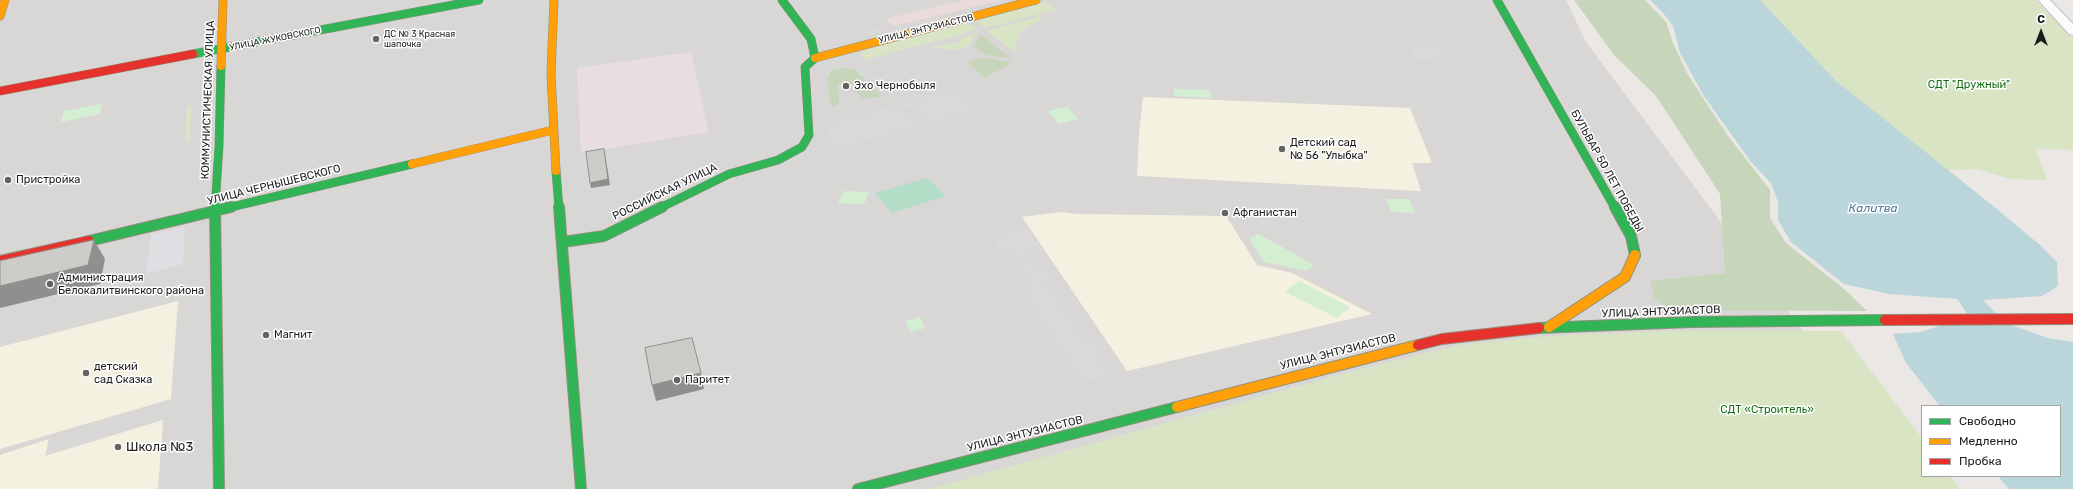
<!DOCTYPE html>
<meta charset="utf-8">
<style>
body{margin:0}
#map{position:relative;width:2073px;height:489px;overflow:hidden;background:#eae7e4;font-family:Rubik,sans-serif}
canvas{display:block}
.legend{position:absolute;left:1921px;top:405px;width:140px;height:72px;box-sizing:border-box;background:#fff;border:1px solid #a4a4a4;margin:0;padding:5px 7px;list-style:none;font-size:12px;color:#1c1c1c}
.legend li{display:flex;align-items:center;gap:8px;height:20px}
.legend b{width:20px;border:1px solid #a4a4a4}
.north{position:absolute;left:2021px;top:12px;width:40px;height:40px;-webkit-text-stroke:3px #fff;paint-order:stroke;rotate:0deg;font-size:11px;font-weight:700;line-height:16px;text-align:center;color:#1c1c1c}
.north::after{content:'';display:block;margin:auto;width:14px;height:18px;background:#1c1c1c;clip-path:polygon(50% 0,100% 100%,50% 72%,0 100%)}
</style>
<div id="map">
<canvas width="2073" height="489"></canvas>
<ul class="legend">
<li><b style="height:5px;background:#30b455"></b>Свободно</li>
<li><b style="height:5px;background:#ff9f0a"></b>Медленно</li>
<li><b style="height:5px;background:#e5322d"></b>Пробка</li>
</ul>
<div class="north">С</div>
</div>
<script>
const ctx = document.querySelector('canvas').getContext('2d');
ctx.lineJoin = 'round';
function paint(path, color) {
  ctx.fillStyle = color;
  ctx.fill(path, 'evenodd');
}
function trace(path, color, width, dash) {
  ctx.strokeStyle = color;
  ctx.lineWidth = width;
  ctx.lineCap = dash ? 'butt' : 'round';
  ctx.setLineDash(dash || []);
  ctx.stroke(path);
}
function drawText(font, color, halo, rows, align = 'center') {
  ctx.font = font + ' Rubik,sans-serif';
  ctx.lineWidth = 3;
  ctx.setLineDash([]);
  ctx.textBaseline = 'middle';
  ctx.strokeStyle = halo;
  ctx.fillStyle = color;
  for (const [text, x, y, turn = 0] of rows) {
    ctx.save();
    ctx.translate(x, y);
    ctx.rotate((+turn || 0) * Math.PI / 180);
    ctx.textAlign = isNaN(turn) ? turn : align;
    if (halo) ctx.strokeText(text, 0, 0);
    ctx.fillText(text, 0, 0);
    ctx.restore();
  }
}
const residential = new Path2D(`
 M 0,0 L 1566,0 L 1586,42 L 1921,489 L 0,489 Z`);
const commercial = new Path2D(`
 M 965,0 L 1002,0 L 894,26 L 885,19 Z`);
const industrial = new Path2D(`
 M 691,52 L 709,132 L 581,153 L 577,68 Z`);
const education = new Path2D(`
 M 1143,97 L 1410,108 L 1432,163 L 1412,163 L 1421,191 L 1137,176 L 1139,135 Z
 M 1061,212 L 1078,214 L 1226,216 L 1257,265 L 1292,273 L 1372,314 L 1127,371 L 1022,217 Z
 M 178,301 L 171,399 L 0,449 L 0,347 Z
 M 163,420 L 158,489 L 0,489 L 0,455 L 49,439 L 45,456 Z`);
const religious = new Path2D(`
 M 924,49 L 951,52 L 983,79 L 908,99 L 899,99 L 867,63 Z`);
const grass = new Path2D(`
 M 1756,0 L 2035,0 L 2073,38 L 2073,150 L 2036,149 L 2047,180 L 2011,179 L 1976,169 L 1932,171 L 1875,124 Z
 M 1045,2 L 1056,10 L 985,28 L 976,21 Z
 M 1045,15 C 1026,33 1019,22 1015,53 L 987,31 Z
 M 964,24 L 972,25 L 977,30 L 865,60 L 861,53 L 865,50 Z
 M 976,34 L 969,46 L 956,50 L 929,47 L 960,42 L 961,38 Z
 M 191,106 L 190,142 L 185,143 L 187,107 Z
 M 1659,331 L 1841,331 L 1922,438 L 1922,476 L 1950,476 L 1960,489 L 929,489 L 1349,372 L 1460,345 L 1549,336 Z`);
const forest = new Path2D(`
 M 1574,0 L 1645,0 L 1666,22 L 1673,43 L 1688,75 L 1728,136 L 1770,190 L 1770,218 L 1786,243 L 1844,289 L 1867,311 L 1672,310 L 1655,299 L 1650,281 L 1725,273 L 1720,194 L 1656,96 L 1614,55 Z
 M 981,34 L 1011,59 L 986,55 L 974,46 Z
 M 983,57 L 1013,63 L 984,78 L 967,62 Z
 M 843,68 L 854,69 L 883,97 L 862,99 L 849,82 L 838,84 L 839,104 L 833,107 L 830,104 L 827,80 L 831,71 Z`);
const park = new Path2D(`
 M 1174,89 L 1210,90 L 1211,98 L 1174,96 Z
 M 102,104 L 100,114 L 61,122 L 64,111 Z
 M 1067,107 L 1078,119 L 1059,124 L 1048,111 Z
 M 844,191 L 869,192 L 864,204 L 838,203 Z
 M 1386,199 L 1409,199 L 1415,213 L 1391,212 Z
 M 1259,234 L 1314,265 L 1307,271 L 1264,262 L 1249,238 Z
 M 1299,281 L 1350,307 L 1337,318 L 1285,292 Z
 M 920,317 L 925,328 L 910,332 L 905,321 Z`);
const pitch = new Path2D(`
 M 927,178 L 946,196 L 892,213 L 875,193 Z`);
const parking = new Path2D(`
 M 876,27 L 885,31 L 830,44 L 826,39 Z
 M 1411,47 L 1449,49 L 1455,62 L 1415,60 Z
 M 951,90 L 975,111 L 932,123 L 914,106 L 900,110 L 917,127 L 832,150 L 827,124 Z
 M 1027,227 L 1039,244 L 1030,250 L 1030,257 L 1036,266 L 1048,268 L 1053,276 L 1048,278 L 1046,282 L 1053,293 L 1086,341 L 1094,342 L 1105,340 L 1109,348 L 1101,351 L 1096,356 L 1109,376 L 1082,382 L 1023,291 L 1032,287 L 1032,283 L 1013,255 L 995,256 L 991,249 L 995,246 L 996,239 L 992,236 Z`);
const plaza = new Path2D(`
 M 185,227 L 183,264 L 146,274 L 151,234 Z`);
const water = new Path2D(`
 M 1650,0 L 1760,0 L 1836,81 L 1982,197 L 2040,245 L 2057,262 L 2058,286 L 2042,296 L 1983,300 L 2005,323 L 2048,338 L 2073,342 L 2073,489 L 2009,489 L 1998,476 L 2060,476 L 2060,406 L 1940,406 L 1906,363 L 1893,334 L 1921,332 L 1969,316 L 1957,299 L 1889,294 L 1844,284 L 1791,242 L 1778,220 L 1778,202 L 1771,183 L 1751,162 L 1704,96 L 1680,53 L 1673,26 L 1664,14 Z`);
const street = new Path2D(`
 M 2038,0 L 2050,0 L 2073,24 L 2073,35 L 2069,34 Z`);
const fastFar1 = new Path2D(`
 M 1497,0 L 1615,208
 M 193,54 L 479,0
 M 556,171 L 559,208
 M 215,208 L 219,146 L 221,66
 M 227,208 L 412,164
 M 660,208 L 729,174 L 778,160 L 802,147 L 809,135 L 805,67 L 815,58 L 811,39 L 782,0`);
const fast = new Path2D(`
 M 215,207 L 219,489
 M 559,207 L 581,489
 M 1615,207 L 1631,236 L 1635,255
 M 89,241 L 231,207
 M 563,242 L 604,236 L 662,207
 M 1539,328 L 1692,322 L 1885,320
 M 858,489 L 1177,407`);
const slowFar1 = new Path2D(`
 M 554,0 L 551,74 L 556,171
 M 0,16 L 5,0
 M 815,58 L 1036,0
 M 221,66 L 223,0
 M 412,164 L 553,130`);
const slow = new Path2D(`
 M 1549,327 L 1625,277 L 1635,255
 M 1177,407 L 1418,345`);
const jamFar1 = new Path2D(`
 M 0,91 L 193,54`);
const jam = new Path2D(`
 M 0,261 L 89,241
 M 1885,320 L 2073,319
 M 1418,345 L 1442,339 L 1539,328`);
const shadedWall = new Path2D(`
 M 604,149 L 605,154 L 610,185 L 591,188 L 590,183 Z
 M 94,240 L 105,259 L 100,284 L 0,308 L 0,286 Z
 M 701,373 L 704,389 L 656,401 L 652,385 Z`);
const building = new Path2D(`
 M 604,149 L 608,179 L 590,183 L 586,152 Z
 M 94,240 L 88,265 L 0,286 L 0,261 Z
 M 692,338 L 701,373 L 652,385 L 645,348 Z`);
const markers = [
 [376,39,4,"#646362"],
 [846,86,4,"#646362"],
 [1282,149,4,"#646362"],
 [8,180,4,"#646362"],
 [1225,213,4,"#646362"],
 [50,284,4,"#646362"],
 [266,335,4,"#646362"],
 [86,373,4,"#646362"],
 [677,380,4,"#646362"],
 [118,447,4,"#646362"]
];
const farStreetnames = [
 ["УЛИЦА ЭНТУЗИАСТОВ",926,29,-14],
 ["УЛИЦА ЖУКОВСКОГО",275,39,-11]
];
const farPoinames = [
 ["ДС № 3 Красная",384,34],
 ["шапочка",384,44]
];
const parkNames = [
 ["СДТ \"Дружный\"",1969,85],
 ["СДТ «Строитель»",1767,410]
];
const poiNames = [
 ["Эхо Чернобыля",854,86],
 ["Детский сад",1290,143],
 ["№ 56 \"Улыбка\"",1290,156],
 ["Пристройка",16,180],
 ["Афганистан",1233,213],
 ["Администрация",58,278],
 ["Белокалитвинского района",58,291],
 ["Магнит",274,335],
 ["детский",94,367],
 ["сад Сказка",94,380],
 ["Паритет",685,380]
];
const streetNames = [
 ["КОММУНИСТИЧЕСКАЯ УЛИЦА",208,100,-88],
 ["БУЛЬВАР 50 ЛЕТ ПОБЕДЫ",1607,171,61],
 ["УЛИЦА ЧЕРНЫШЕВСКОГО",274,185,-14],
 ["РОССИЙСКАЯ УЛИЦА",665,192,-26],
 ["УЛИЦА ЭНТУЗИАСТОВ",1661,312,-2],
 ["УЛИЦА ЭНТУЗИАСТОВ",1338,352,-14],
 ["УЛИЦА ЭНТУЗИАСТОВ",1025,434,-14]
];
const waterNames = [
 ["Калитва",1873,209]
];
const nearPoinames = [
 ["Школа №3",126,447]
];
paint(residential, '#d9d7d6');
paint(commercial, '#ebdbdb');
paint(industrial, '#e7dde3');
paint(education, '#f4f1e0');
paint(religious, '#d8d7d6');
paint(grass, '#d9e4c5');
paint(forest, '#c7d6bb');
paint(park, '#d4eed1');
paint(pitch, '#b3ddc7');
paint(parking, '#dad9d8');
paint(plaza, '#e0dee3');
paint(water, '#bad6da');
trace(street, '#c0bebd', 2);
trace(fastFar1, '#91917e', 9);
trace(fast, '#91917e', 12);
trace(slowFar1, '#91917e', 9);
trace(slow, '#91917e', 12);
trace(jamFar1, '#91917e', 9);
trace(jam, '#91917e', 12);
paint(street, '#fcfbfb');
trace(fastFar1, '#30b455', 8);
trace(fast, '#30b455', 10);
trace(slowFar1, '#ff9f0a', 8);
trace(slow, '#ff9f0a', 10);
trace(jamFar1, '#e5322d', 8);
trace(jam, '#e5322d', 10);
paint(shadedWall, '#908f8d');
paint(building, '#ceccc9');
trace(building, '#908f8d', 1);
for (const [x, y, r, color] of markers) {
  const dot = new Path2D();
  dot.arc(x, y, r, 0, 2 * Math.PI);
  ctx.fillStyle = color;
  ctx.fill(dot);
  trace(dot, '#fff', 1.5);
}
drawText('9px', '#1c1c1c', '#fff', farStreetnames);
drawText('9px', '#1c1c1c', '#fff', farPoinames, 'left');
drawText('11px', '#156e15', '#fff', parkNames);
drawText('11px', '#1c1c1c', '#fff', poiNames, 'left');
drawText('11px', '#1c1c1c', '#fff', streetNames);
drawText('italic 12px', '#4e7a9b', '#fff', waterNames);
drawText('13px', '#1c1c1c', '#fff', nearPoinames, 'left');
</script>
